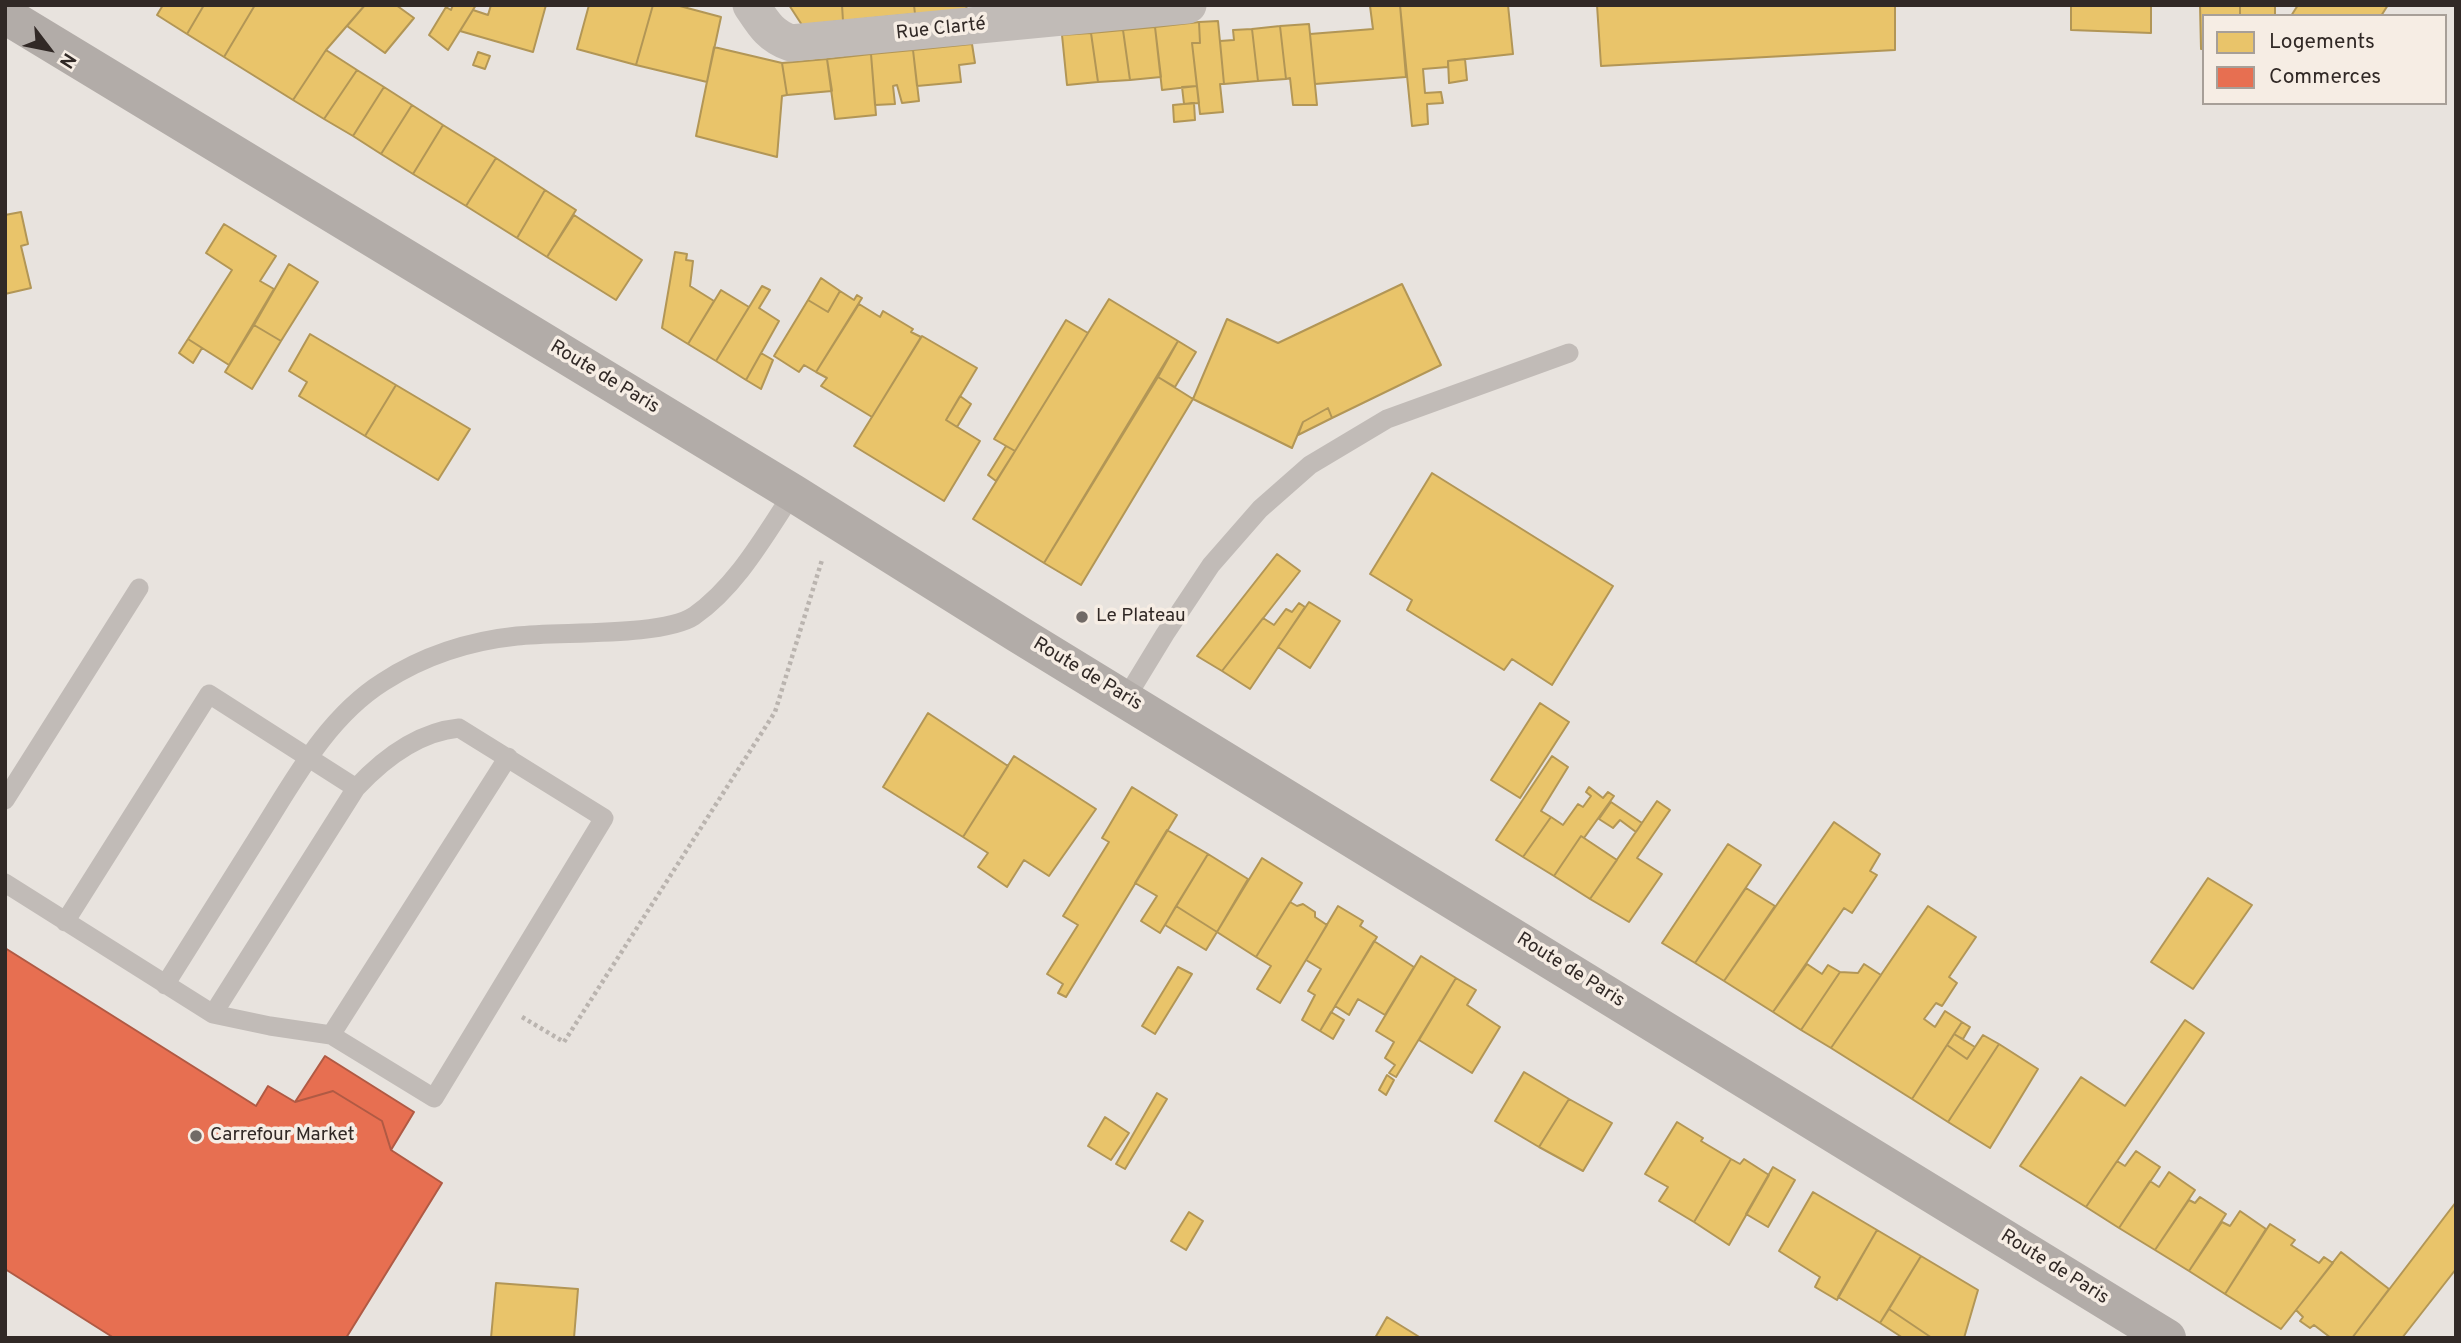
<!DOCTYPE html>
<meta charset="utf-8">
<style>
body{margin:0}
#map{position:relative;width:2461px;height:1343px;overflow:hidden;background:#e8e3de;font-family:Overpass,sans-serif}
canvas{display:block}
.frame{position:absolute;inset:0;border:7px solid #312926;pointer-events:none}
.legend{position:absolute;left:2202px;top:14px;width:245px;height:91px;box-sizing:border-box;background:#f6ede4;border:2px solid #a79f98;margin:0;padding:9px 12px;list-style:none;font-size:21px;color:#312926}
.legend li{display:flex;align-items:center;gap:14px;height:35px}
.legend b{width:35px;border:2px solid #a79f98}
.north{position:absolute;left:14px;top:14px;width:70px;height:70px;-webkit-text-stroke:5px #f6ede4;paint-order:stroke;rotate:122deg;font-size:19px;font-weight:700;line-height:28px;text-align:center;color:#312926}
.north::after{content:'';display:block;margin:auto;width:24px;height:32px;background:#312926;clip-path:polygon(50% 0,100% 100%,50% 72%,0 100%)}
</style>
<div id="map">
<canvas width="2461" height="1343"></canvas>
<div class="frame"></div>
<ul class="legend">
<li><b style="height:19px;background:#e9c46a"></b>Logements</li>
<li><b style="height:19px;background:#e76f51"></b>Commerces</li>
</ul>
<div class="north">N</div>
</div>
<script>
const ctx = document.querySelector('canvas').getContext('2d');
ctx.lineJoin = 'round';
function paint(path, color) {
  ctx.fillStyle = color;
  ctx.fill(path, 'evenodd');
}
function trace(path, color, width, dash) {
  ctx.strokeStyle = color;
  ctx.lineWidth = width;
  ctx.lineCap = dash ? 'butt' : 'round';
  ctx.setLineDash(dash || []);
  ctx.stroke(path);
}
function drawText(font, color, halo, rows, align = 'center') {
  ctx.font = font + ' Overpass,sans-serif';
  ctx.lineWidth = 7;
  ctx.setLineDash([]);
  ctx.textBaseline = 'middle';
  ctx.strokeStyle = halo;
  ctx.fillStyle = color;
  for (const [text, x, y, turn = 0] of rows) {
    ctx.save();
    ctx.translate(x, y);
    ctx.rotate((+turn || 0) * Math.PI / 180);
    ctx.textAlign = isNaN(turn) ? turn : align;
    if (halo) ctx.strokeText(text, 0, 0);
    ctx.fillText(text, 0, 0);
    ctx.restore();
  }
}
const homes = new Path2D(`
 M 163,5 L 204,5 L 187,34 L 157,15 Z
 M 204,5 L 255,5 L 224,57 L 187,34 Z
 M 255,5 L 365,5 L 326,50 L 293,100 L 224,57 Z
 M 365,5 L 396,5 L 414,18 L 385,53 L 347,26 Z
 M 453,5 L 476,5 L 448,50 L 429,35 L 446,7 L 451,10 Z
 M 491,5 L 546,5 L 533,52 L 460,31 L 473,10 L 488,15 Z
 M 589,5 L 653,5 L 636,65 L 577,49 Z
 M 653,5 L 676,5 L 721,17 L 707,82 L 636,65 Z
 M 789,5 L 842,5 L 843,21 L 802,25 Z
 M 842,5 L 914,5 L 915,14 L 843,21 Z
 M 914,5 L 966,5 L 967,10 L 915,14 Z
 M 1400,5 L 1508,5 L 1513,54 L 1448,61 L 1448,67 L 1423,69 L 1425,93 L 1441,92 L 1443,103 L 1427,104 L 1428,124 L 1412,126 Z
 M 1400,5 L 1406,77 L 1315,84 L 1310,34 L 1373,29 L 1370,6 Z
 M 1597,5 L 1895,5 L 1895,50 L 1601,66 Z
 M 2071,5 L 2151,5 L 2151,33 L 2071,30 Z
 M 2200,5 L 2240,5 L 2240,16 L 2204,16 L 2204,49 L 2201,49 Z
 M 2240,5 L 2275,5 L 2275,16 L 2240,16 Z
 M 2298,5 L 2388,5 L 2381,16 L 2291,16 Z
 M 1218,21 L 1224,84 L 1220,84 L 1223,112 L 1200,114 L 1192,43 L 1200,43 L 1199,22 Z
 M 1199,22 L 1200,43 L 1192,43 L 1197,86 L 1162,90 L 1155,27 Z
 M 1309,24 L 1317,105 L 1293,105 L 1290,78 L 1286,79 L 1280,26 Z
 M 1280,26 L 1286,79 L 1258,81 L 1252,29 Z
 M 1155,27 L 1161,77 L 1130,80 L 1123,30 Z
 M 1252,29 L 1258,81 L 1224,84 L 1220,41 L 1234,40 L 1233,30 Z
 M 1123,30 L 1130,80 L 1098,82 L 1091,33 Z
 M 1091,33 L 1098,82 L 1067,85 L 1062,35 Z
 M 972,44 L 975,63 L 959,65 L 961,82 L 917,86 L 913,50 Z
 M 714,47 L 782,63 L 787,95 L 782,96 L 777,157 L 696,136 Z
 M 326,50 L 357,70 L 324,119 L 293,100 Z
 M 913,50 L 919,101 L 902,103 L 897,85 L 893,86 L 895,104 L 875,105 L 871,54 Z
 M 478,52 L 490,56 L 485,69 L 473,65 Z
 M 871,54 L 876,115 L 835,119 L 827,59 Z
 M 827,59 L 832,91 L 787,95 L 782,63 Z
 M 1465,59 L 1467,80 L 1449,83 L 1448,61 Z
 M 357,70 L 384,87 L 353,136 L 324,119 Z
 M 1197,86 L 1199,103 L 1184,104 L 1182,87 Z
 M 384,87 L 412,105 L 381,154 L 353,136 Z
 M 1194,103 L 1195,120 L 1174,122 L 1173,105 Z
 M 412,105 L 443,125 L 413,174 L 381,154 Z
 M 443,125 L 496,158 L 466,206 L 413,174 Z
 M 496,158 L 545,190 L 517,238 L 466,206 Z
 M 545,190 L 576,210 L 547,257 L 517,238 Z
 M 21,212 L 28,244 L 21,246 L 31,288 L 5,294 L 5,215 Z
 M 574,215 L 642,260 L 616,300 L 547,257 Z
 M 224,224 L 276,256 L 260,281 L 274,289 L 229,365 L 188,339 L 232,270 L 206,253 Z
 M 675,252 L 687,254 L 686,260 L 693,261 L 690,286 L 714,301 L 688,344 L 662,328 Z
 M 289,264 L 318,282 L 281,341 L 254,325 Z
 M 821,278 L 840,291 L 828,312 L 808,300 Z
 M 1402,284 L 1441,365 L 1332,418 L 1328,408 L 1303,422 L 1292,448 L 1193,399 L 1227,319 L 1278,343 Z
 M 762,286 L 770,290 L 759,308 L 779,321 L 746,380 L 716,361 Z
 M 721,290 L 749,307 L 716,361 L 688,344 Z
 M 840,291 L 854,300 L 857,295 L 862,298 L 816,372 L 804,365 L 799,372 L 774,356 L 808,300 L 828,312 Z
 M 1109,299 L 1178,341 L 1044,563 L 973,519 Z
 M 859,304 L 880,317 L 883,311 L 913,329 L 911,332 L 921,337 L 872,417 L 821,386 L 827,378 L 816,372 Z
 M 1066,320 L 1088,333 L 1015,451 L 994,439 Z
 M 254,325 L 281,341 L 252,389 L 225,372 Z
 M 310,334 L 396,385 L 365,436 L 299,396 L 307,382 L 289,371 Z
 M 922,336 L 977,368 L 946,420 L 980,441 L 944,501 L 854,446 Z
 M 188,339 L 202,348 L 193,363 L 179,353 Z
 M 1178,341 L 1196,352 L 1175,387 L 1158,377 Z
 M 761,353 L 773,360 L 761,389 L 746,380 Z
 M 1158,377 L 1193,399 L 1081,585 L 1044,563 Z
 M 396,385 L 470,429 L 438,480 L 365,436 Z
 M 960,396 L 971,404 L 957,427 L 946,420 Z
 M 1328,408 L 1332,418 L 1298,435 L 1303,422 Z
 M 1006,446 L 1015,451 L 996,481 L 988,475 Z
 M 1432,473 L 1613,586 L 1552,685 L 1512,659 L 1504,670 L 1407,610 L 1412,600 L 1370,574 Z
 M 1277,554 L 1300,571 L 1222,671 L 1197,656 Z
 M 1309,602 L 1340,621 L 1310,668 L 1278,647 Z
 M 1299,603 L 1305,607 L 1250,689 L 1222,671 L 1263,618 L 1274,625 L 1286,609 L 1292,612 Z
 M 1540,703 L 1569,722 L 1520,798 L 1491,780 Z
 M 928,713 L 1008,766 L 963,837 L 883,787 Z
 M 1014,756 L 1096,809 L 1049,876 L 1024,860 L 1007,887 L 978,867 L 988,853 L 963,837 Z
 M 1552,756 L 1568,767 L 1541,811 L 1551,817 L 1523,857 L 1496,840 Z
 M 1132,787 L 1177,815 L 1066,997 L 1058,993 L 1063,984 L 1047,974 L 1078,925 L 1063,916 L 1109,842 L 1102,838 Z
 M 1589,787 L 1603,798 L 1608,792 L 1614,796 L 1584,838 L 1581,836 L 1554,876 L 1523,857 L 1551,817 L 1563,825 L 1578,804 L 1583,807 L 1591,796 L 1586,792 Z
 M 1657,801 L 1670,810 L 1637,858 L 1662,874 L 1629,922 L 1590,899 Z
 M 1611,802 L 1642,823 L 1636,832 L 1620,820 L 1613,828 L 1599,819 Z
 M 1834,822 L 1880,854 L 1870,871 L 1877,875 L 1852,913 L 1844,908 L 1773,1012 L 1724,981 Z
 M 1167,830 L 1208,854 L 1160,933 L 1141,921 L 1157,896 L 1135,883 Z
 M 1581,836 L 1617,860 L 1590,899 L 1554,876 Z
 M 1728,844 L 1761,865 L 1695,963 L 1662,943 Z
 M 1208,854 L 1248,879 L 1217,932 L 1176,906 Z
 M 1262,858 L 1302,883 L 1256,957 L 1217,932 Z
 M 2208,878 L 2252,905 L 2193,989 L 2151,962 Z
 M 1746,888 L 1775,906 L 1724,981 L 1695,963 Z
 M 1290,902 L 1297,906 L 1303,904 L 1315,912 L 1315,917 L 1327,925 L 1280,1003 L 1257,989 L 1271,966 L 1256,957 Z
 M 1176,906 L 1217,932 L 1206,950 L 1165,925 Z
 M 1338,906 L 1363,921 L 1360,926 L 1377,937 L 1320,1031 L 1302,1020 L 1315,995 L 1308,991 L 1321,969 L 1306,960 Z
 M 1928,906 L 1976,937 L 1949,977 L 1957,983 L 1942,1006 L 1936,1003 L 1924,1019 L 1935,1027 L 1945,1011 L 1962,1022 L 1912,1099 L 1831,1048 Z
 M 1374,941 L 1414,967 L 1385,1015 L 1358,999 L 1349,1015 L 1335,1006 Z
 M 1421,956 L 1456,978 L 1396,1077 L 1389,1073 L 1395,1065 L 1385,1058 L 1394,1042 L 1376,1031 Z
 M 1807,964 L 1822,974 L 1828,965 L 1840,972 L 1801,1030 L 1773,1012 Z
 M 1864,964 L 1881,975 L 1831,1048 L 1801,1030 L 1840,972 L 1858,973 Z
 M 1178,967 L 1192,974 L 1155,1034 L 1142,1026 Z
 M 1456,978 L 1476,990 L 1467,1005 L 1500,1027 L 1472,1073 L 1419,1040 Z
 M 1331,1012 L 1344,1020 L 1333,1039 L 1320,1031 Z
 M 2185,1020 L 2204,1033 L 2086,1207 L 2020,1166 L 2081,1077 L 2125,1106 Z
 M 1962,1022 L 1970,1027 L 1963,1039 L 1954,1034 Z
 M 1954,1034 L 1975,1047 L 1967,1059 L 1947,1045 Z
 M 1983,1035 L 1999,1044 L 1948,1122 L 1912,1099 L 1947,1045 L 1967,1059 Z
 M 1999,1044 L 2038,1069 L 1990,1148 L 1948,1122 Z
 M 1524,1072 L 1569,1099 L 1539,1147 L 1495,1121 Z
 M 1387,1075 L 1394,1080 L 1386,1095 L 1379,1090 Z
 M 1157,1093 L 1167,1099 L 1125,1169 L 1116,1164 Z
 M 1569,1099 L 1612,1123 L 1583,1171 L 1539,1147 Z
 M 1105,1117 L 1129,1133 L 1111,1160 L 1088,1146 Z
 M 1677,1122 L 1703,1138 L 1701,1141 L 1731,1159 L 1694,1222 L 1659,1201 L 1668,1187 L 1645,1174 Z
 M 2136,1151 L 2160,1167 L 2119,1228 L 2086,1207 L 2117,1161 L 2125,1166 Z
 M 1731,1159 L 1740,1164 L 1744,1159 L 1769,1175 L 1729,1245 L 1694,1222 Z
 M 1773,1167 L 1795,1180 L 1768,1227 L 1746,1214 Z
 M 2169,1172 L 2195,1190 L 2155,1250 L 2119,1228 L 2150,1181 L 2159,1187 Z
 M 1813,1192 L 1877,1230 L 1837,1300 L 1815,1287 L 1820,1277 L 1779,1251 Z
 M 2200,1197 L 2226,1214 L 2189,1271 L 2155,1250 L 2189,1200 L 2195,1203 Z
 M 2456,1202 L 2456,1269 L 2402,1338 L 2352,1338 Z
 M 2240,1211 L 2266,1229 L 2225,1294 L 2189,1271 L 2222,1222 L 2230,1226 Z
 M 1189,1212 L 1203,1221 L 1186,1250 L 1171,1241 Z
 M 2270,1224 L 2295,1240 L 2291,1245 L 2319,1263 L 2324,1257 L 2333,1263 L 2281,1329 L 2225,1294 Z
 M 1877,1230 L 1921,1256 L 1880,1323 L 1838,1297 Z
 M 2341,1252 L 2389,1289 L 2352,1338 L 2331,1338 L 2314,1325 L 2310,1328 L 2300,1321 L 2303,1317 L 2296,1310 Z
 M 1921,1256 L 1978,1290 L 1964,1338 L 1932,1338 L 1889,1309 Z
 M 496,1283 L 578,1289 L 574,1338 L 491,1338 Z
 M 1889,1309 L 1932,1338 L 1903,1338 L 1880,1323 Z
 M 1387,1317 L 1421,1338 L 1375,1338 Z`);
const shops = new Path2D(`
 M 5,948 L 256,1106 L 268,1086 L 295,1102 L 333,1091 L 382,1121 L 391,1150 L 442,1183 L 346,1338 L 114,1338 L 5,1269 Z
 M 325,1056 L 414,1112 L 391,1150 L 382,1121 L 333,1091 L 295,1102 Z`);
const path = new Path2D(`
 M 522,1017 L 564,1042 L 775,712 L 822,560`);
const service = new Path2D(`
 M 1126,698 L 1165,634 L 1211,565 L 1260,509 L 1310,465 L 1387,419 L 1569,353
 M 5,800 L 139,588
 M 5,883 L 213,1014 L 270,1026 L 331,1035 L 434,1098 L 604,818 L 459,728 C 418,732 384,758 356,788
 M 65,922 L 209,694 L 356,788 L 213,1014
 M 165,985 C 196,935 227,886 258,837 C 293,782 326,718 383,682 C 423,656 469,641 517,636 C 559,631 662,637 694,616 C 737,586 765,535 793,493
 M 331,1035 L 508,757`);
const minor = new Path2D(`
 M 751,5 C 763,23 770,36 791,43 L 1188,5`);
const secondary = new Path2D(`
 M 5,15 L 793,493 L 1018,634 L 2167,1338`);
const markers = [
 [1082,617,7,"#716a66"],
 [196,1136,7,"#716a66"]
];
const streetNames = [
 ["Rue Clarté",941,30,-6],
 ["Route de Paris",604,378,31],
 ["Route de Paris",1087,675,31],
 ["Route de Paris",1570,971,32],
 ["Route de Paris",2054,1268,32]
];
const poiNames = [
 ["Le Plateau",1096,617],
 ["Carrefour Market",210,1136]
];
paint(homes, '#e9c46a');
trace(homes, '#b29656', 2);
paint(shops, '#e76f51');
trace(shops, '#b05a44', 2);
trace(path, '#bab4af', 4.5, [3.5, 3.5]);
trace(service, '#c1bbb7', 19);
trace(minor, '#c1bbb7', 37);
trace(secondary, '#b2aca8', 38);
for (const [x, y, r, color] of markers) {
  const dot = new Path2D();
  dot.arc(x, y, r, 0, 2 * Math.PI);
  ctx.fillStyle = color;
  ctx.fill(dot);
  trace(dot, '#f6ede4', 2.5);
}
drawText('19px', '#312926', '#f6ede4', streetNames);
drawText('19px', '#312926', '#f6ede4', poiNames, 'left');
</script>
